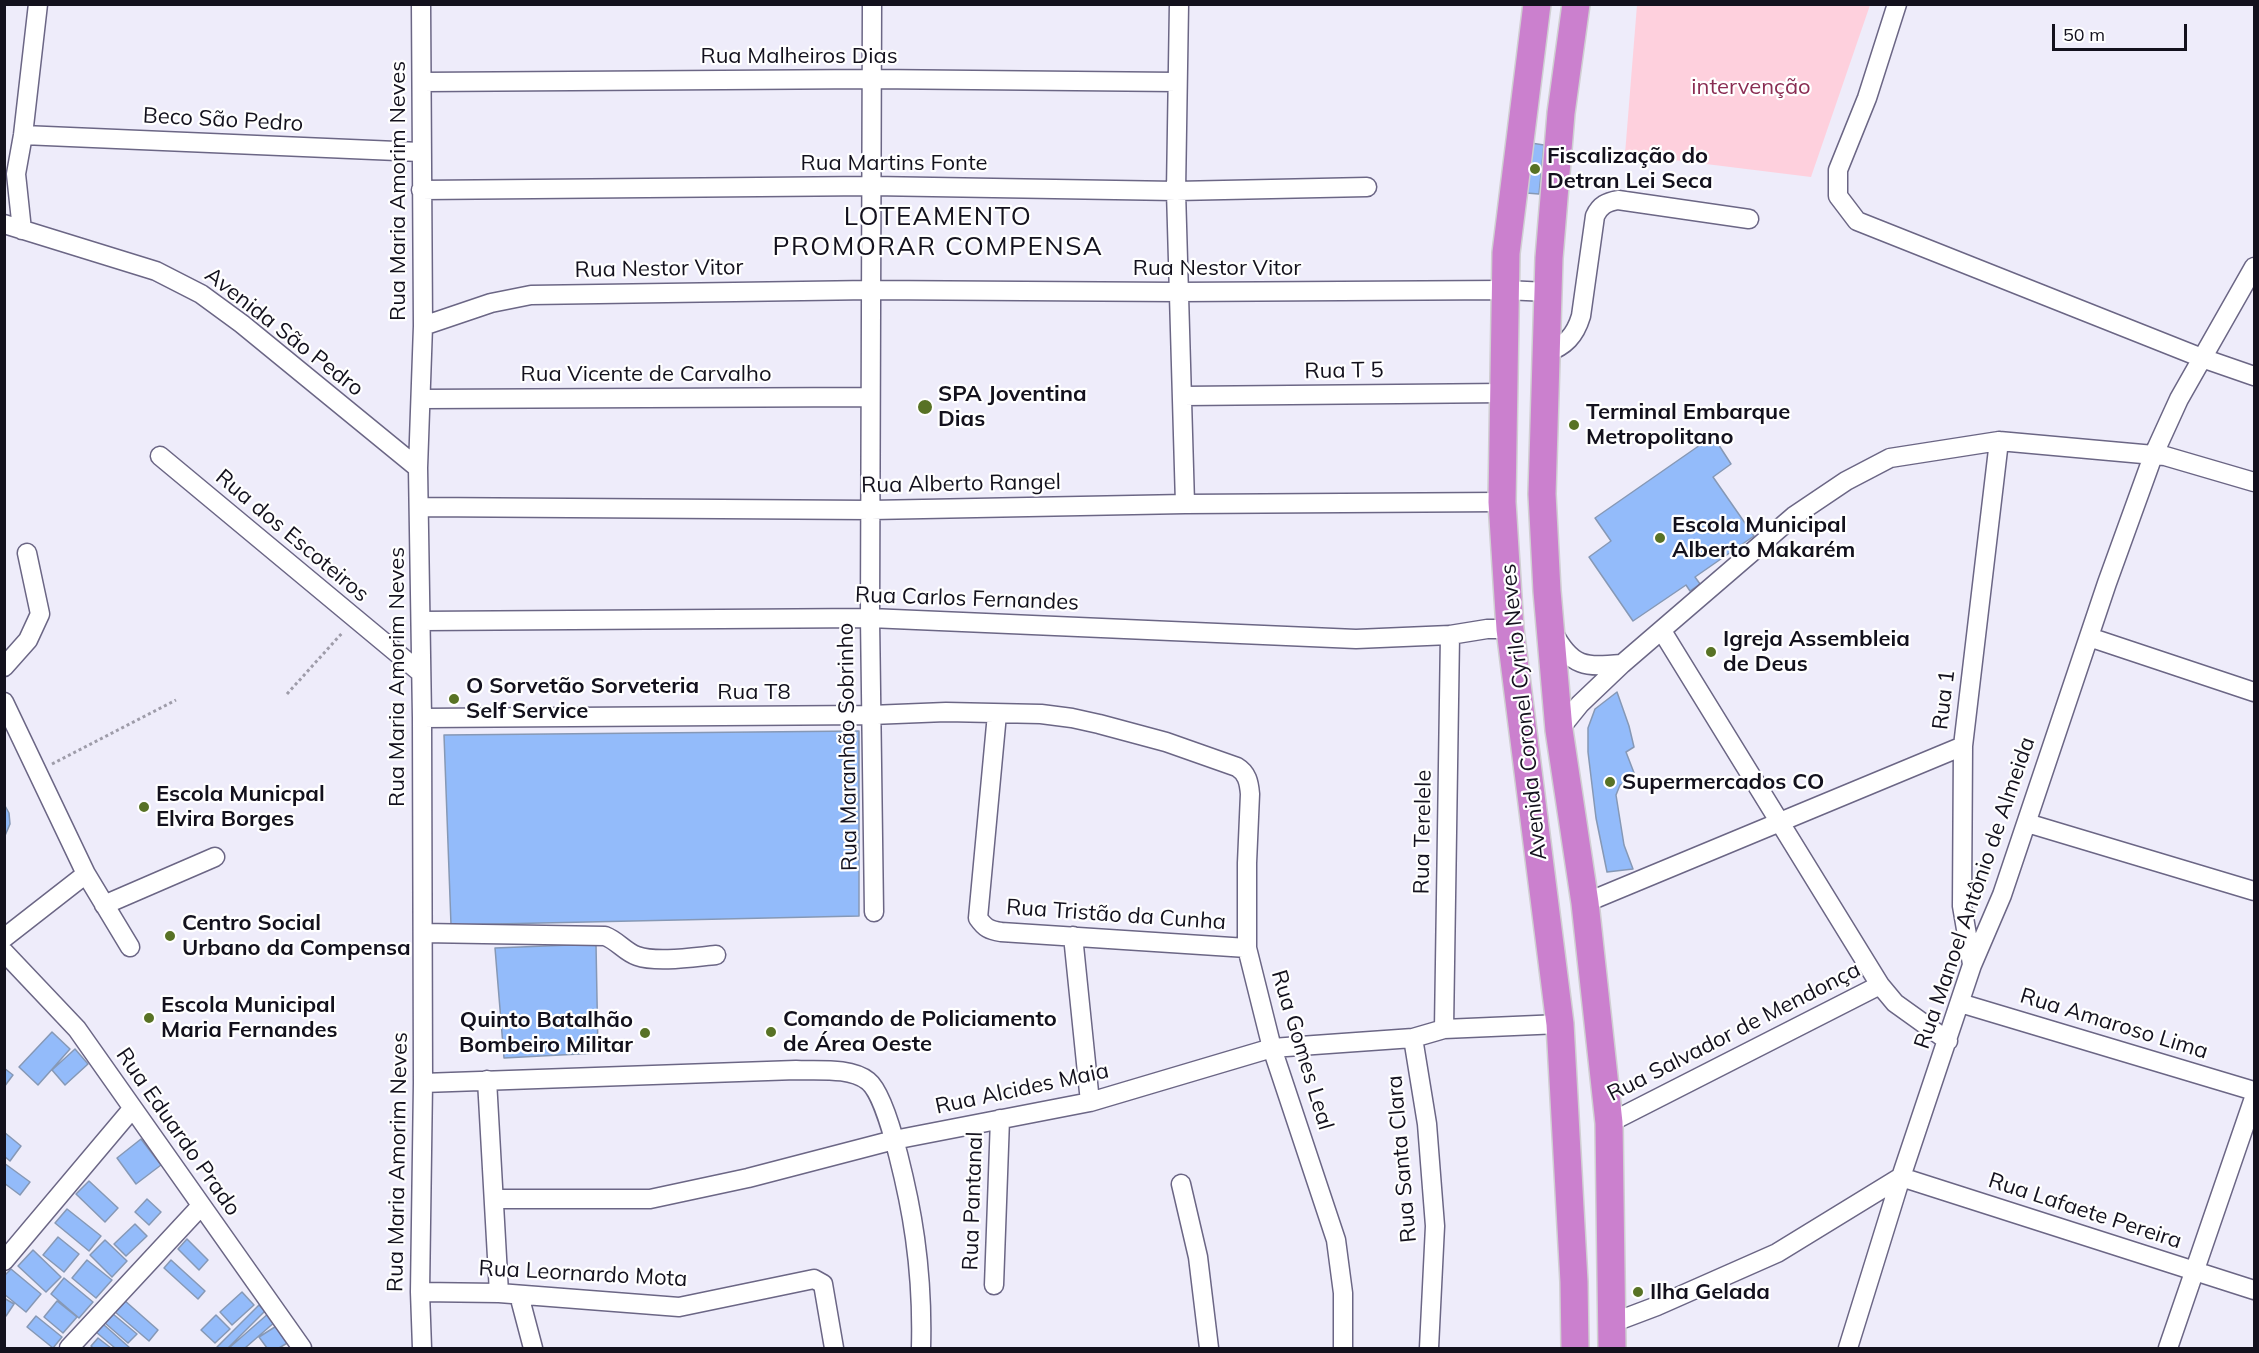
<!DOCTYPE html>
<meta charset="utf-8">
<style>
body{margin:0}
#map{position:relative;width:2259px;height:1353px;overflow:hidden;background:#eeecfa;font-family:Mulish,sans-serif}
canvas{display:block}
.frame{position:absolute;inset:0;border:6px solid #13111d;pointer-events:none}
.scale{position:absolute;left:2052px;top:24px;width:135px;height:27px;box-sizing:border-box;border:3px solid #13111d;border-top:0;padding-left:8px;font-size:18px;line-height:21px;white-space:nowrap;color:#13111d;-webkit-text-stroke:4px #fff;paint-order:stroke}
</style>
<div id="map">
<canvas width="2259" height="1353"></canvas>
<div class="frame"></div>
<div class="scale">50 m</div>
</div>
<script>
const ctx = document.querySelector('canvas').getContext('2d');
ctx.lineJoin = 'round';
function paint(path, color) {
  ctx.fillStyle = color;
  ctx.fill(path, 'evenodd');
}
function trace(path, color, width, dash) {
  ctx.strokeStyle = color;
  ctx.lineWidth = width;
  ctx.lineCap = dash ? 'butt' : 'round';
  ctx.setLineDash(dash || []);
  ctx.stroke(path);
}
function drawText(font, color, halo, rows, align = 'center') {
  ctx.font = font + ' Mulish,sans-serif';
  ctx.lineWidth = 4.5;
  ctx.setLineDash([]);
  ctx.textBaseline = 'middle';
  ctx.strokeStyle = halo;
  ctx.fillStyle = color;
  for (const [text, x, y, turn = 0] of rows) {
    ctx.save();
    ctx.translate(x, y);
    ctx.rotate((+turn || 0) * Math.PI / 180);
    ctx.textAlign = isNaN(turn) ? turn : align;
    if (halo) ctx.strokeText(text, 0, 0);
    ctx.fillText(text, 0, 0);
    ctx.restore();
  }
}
const green = new Path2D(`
 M 1637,5 L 1870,5 L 1811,177 L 1625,154 Z`);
const building = new Path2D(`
 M 1531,143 L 1544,145 L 1539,194 L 1526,193 Z
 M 1713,436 L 1731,464 L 1713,477 L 1754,536 L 1695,577 L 1700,584 L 1690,591 L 1686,585 L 1633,621 L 1589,557 L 1611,541 L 1595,518 Z
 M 1617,692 L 1629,726 L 1634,747 L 1626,752 L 1636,778 L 1620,785 L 1616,795 L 1624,845 L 1633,869 L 1607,872 L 1596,818 L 1588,752 L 1588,728 L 1595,709 Z
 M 859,731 L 859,916 L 451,925 L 444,735 Z
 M 4,804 L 9,813 L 10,824 L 4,838 Z
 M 596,944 L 598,1053 L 504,1058 L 495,948 Z
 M 52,1032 L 70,1049 L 38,1085 L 19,1067 Z
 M 75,1049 L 88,1064 L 65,1085 L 52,1070 Z
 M 4,1068 L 13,1075 L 4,1087 Z
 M 4,1132 L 21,1146 L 10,1161 L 4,1156 Z
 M 141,1139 L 161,1165 L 136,1184 L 117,1158 Z
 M 4,1163 L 30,1182 L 20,1195 L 4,1183 Z
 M 89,1181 L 118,1208 L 105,1222 L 76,1194 Z
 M 147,1199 L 161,1212 L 149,1225 L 135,1212 Z
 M 67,1209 L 101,1236 L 89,1251 L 55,1223 Z
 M 135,1224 L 147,1236 L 126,1256 L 114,1244 Z
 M 58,1237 L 79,1254 L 64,1272 L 43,1255 Z
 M 187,1239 L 208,1260 L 199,1270 L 178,1249 Z
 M 105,1240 L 127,1261 L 112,1277 L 90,1255 Z
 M 33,1250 L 61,1277 L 46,1292 L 18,1266 Z
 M 87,1260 L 112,1280 L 96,1298 L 72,1278 Z
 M 171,1260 L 205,1291 L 198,1299 L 164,1268 Z
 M 11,1269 L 41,1294 L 26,1312 L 4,1294 L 4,1276 Z
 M 64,1278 L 93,1302 L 79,1318 L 51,1294 Z
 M 242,1292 L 254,1305 L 232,1325 L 220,1312 Z
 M 4,1298 L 14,1304 L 6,1316 L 4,1315 Z
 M 124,1300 L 158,1330 L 149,1341 L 114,1311 Z
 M 57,1301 L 77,1317 L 63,1333 L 44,1317 Z
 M 259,1305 L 265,1311 L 228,1348 L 219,1348 L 217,1347 Z
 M 269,1313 L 276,1321 L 245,1348 L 229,1348 Z
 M 113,1314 L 137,1334 L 128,1343 L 105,1323 Z
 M 216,1315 L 230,1329 L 215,1343 L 201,1330 Z
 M 36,1316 L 62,1337 L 53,1348 L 27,1327 Z
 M 103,1324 L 130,1348 L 115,1348 L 96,1332 Z
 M 278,1325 L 289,1342 L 279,1348 L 267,1348 L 259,1337 Z
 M 98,1338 L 111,1348 L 93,1348 L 91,1346 Z`);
const path = new Path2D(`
 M 287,694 L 343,632
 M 52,764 L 176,700`);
const minor = new Path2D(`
 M 421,4 L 423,326 L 418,468 L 422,718 L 423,1083 L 420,1292 L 422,1348
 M 872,4 L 870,618 L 874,912
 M 1179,4 L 1176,191 L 1185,504
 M 1897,4 L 1867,98 L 1838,170 L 1838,196 L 1857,221 L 2202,358 L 2254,376
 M 422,82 L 872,79 L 1177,82
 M 23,135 L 420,152
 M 421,190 L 872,186 L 1176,191 L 1367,187
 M 4,224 L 156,271 L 201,294 L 242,324 L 418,468
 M 22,230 L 16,174 L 23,135 L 38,4
 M 423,326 L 491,303 L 531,295 L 870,290 L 1178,292 L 1505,290 L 1548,292
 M 1546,353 C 1565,346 1575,336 1581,316 L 1595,216 C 1600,205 1607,202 1618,200 L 1749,219
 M 1183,396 L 1505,393
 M 421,399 L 870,397
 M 160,456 L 421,673
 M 420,507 L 871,510 L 1185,504 L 1502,502
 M 422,621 L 870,618 L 1356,639 L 1450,635 L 1487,629 L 1510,629
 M 1662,631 L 1880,985 L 1895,1003 L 1948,1041
 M 1553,632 C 1572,668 1585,667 1622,664
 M 2089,637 L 2254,692
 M 4,667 L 28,640 L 40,614 L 27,553
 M 4,702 L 86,874 L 4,938
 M 997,714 L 978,918 C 985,928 989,930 1001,932 L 1247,948
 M 422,718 L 871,715 L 946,712 L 1041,714 L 1072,718 L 1099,724 L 1166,742 L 1237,767 C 1247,773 1249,782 1250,794 L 1247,863 L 1247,948 L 1272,1048 L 1336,1240 L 1343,1293 L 1343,1348
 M 1559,730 L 1580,704 L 1622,664 L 1794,516 L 1846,481 L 1890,458 L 1999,441 L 2165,456 L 2254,482
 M 2027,823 L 2254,891
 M 86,874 L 130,947
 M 1585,903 L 1963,746
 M 104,905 L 215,857
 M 423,933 L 605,936 C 618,941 625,952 637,956 C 657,963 694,957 716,955
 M 1073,936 L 1090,1102
 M 4,952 L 77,1029 L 302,1348
 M 1972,964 L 1962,906 L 1963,746 L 1999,441
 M 1960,1003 L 2254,1091
 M 1444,1029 L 1450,635
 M 1413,1038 L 1427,1124 L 1435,1226 L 1429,1348
 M 487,1080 L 499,1293
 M 423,1083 L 796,1070 C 818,1071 850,1067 868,1081 C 890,1098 911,1209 915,1238 C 920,1274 922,1312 921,1348
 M 1609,1123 L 1880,985
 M 1181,1184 L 1198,1257 L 1209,1348
 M 494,1199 L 650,1199 L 748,1178 L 894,1140 L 1090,1102 L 1272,1048 L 1413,1038 L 1444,1029 L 1560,1024
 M 4,1261 L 132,1109
 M 994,1285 L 1000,1119
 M 420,1292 L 499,1293 L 679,1307 L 814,1279 L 823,1284 L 834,1348
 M 519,1295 L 533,1348
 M 1612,1323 L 1657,1306 L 1777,1253 L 1901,1177 L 2254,1290
 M 69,1348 L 200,1207
 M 1848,1348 L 1901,1177 L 1972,965 L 2002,895 L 2107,583 L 2153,456 L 2179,399 L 2254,267
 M 2168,1348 L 2254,1098`);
const highway = new Path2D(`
 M 1537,4 L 1506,253 L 1502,502 L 1510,629 L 1560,1024 L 1574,1282 L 1575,1348
 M 1576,4 L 1561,113 L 1549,258 L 1542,494 L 1547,591 L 1559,730 L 1585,903 L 1609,1123 L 1612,1348`);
const markers = [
 [1535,169,6,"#587225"],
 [925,407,8,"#587225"],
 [1574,425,6,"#587225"],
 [1660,538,6,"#587225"],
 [1711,652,6,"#587225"],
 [454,699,6,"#587225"],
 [1610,782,6,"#587225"],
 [144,807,6,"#587225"],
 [170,936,6,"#587225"],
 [149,1018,6,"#587225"],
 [771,1032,6,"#587225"],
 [645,1033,6,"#587225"],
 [1638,1292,6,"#587225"]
];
const streetNames = [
 ["Rua Malheiros Dias",799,56],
 ["Beco São Pedro",223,120,3],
 ["Rua Martins Fonte",894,163],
 ["Rua Maria Amorim Neves",398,191,-90],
 ["Rua Nestor Vitor",1217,268],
 ["Rua Nestor Vitor",659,269,-1],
 ["Avenida São Pedro",284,332,38],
 ["Rua T 5",1344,371,-1],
 ["Rua Vicente de Carvalho",646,374],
 ["Rua Alberto Rangel",961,484,-1],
 ["Rua dos Escoteiros",292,536,40],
 ["Rua Carlos Fernandes",967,599,2],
 ["Rua Maria Amorim Neves",397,677,-90],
 ["Rua T8",754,692],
 ["Rua 1",1944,700,-83],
 ["Avenida Coronel Cyrilo Neves",1524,712,-96],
 ["Rua Maranhão Sobrinho",848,747,-91],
 ["Rua Terelele",1423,832,-89],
 ["Rua Manoel Antônio de Almeida",1975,893,-71],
 ["Rua Tristão da Cunha",1116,915,4],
 ["Rua Amaroso Lima",2114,1024,17],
 ["Rua Salvador de Mendonça",1734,1032,-27],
 ["Rua Gomes Leal",1302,1050,73],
 ["Rua Alcides Maia",1022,1089,-12],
 ["Rua Eduardo Prado",178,1132,55],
 ["Rua Santa Clara",1402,1159,-95],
 ["Rua Maria Amorim Neves",398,1162,-89],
 ["Rua Pantanal",973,1201,-88],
 ["Rua Lafaete Pereira",2085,1211,18],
 ["Rua Leornardo Mota",583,1274,3]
];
const parkNames = [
 ["intervenção",1751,87]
];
const poiNames = [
 ["Fiscalização do",1547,156],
 ["Detran Lei Seca",1547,181],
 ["SPA Joventina",938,394],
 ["Dias",938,419],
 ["Terminal Embarque",1586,412],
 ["Metropolitano",1586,437],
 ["Escola Municipal",1672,525],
 ["Alberto Makarém",1672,550],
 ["Igreja Assembleia",1723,639],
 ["de Deus",1723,664],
 ["O Sorvetão Sorveteria",466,686],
 ["Self Service",466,711],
 ["Supermercados CO",1622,782],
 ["Escola Municpal",156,794],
 ["Elvira Borges",156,819],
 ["Centro Social",182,923],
 ["Urbano da Compensa",182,948],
 ["Escola Municipal",161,1005],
 ["Maria Fernandes",161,1030],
 ["Comando de Policiamento",783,1019],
 ["de Área Oeste",783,1044],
 ["Quinto Batalhão",633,1020,"right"],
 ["Bombeiro Militar",633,1045,"right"],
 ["Ilha Gelada",1650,1292]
];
const quarterNames = [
 ["LOTEAMENTO",938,217],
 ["PROMORAR COMPENSA",938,247]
];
paint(green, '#fed0dd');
paint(building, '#93bbfa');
trace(building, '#8698b5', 1.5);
trace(minor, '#6b6685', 21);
trace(highway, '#d0cfd2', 30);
trace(path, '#9e9ca9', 3, [3, 3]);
trace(minor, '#fff', 18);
trace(highway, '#cb80ce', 27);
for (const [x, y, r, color] of markers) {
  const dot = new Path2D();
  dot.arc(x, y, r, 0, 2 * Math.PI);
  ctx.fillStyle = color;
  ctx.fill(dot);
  trace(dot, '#fff', 2);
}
drawText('22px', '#13111d', '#fff', streetNames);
drawText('22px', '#8a2d53', '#fff', parkNames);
drawText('bold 22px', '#13111d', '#fff', poiNames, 'left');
ctx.letterSpacing = '1.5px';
drawText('26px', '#13111d', '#fff', quarterNames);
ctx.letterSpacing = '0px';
</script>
